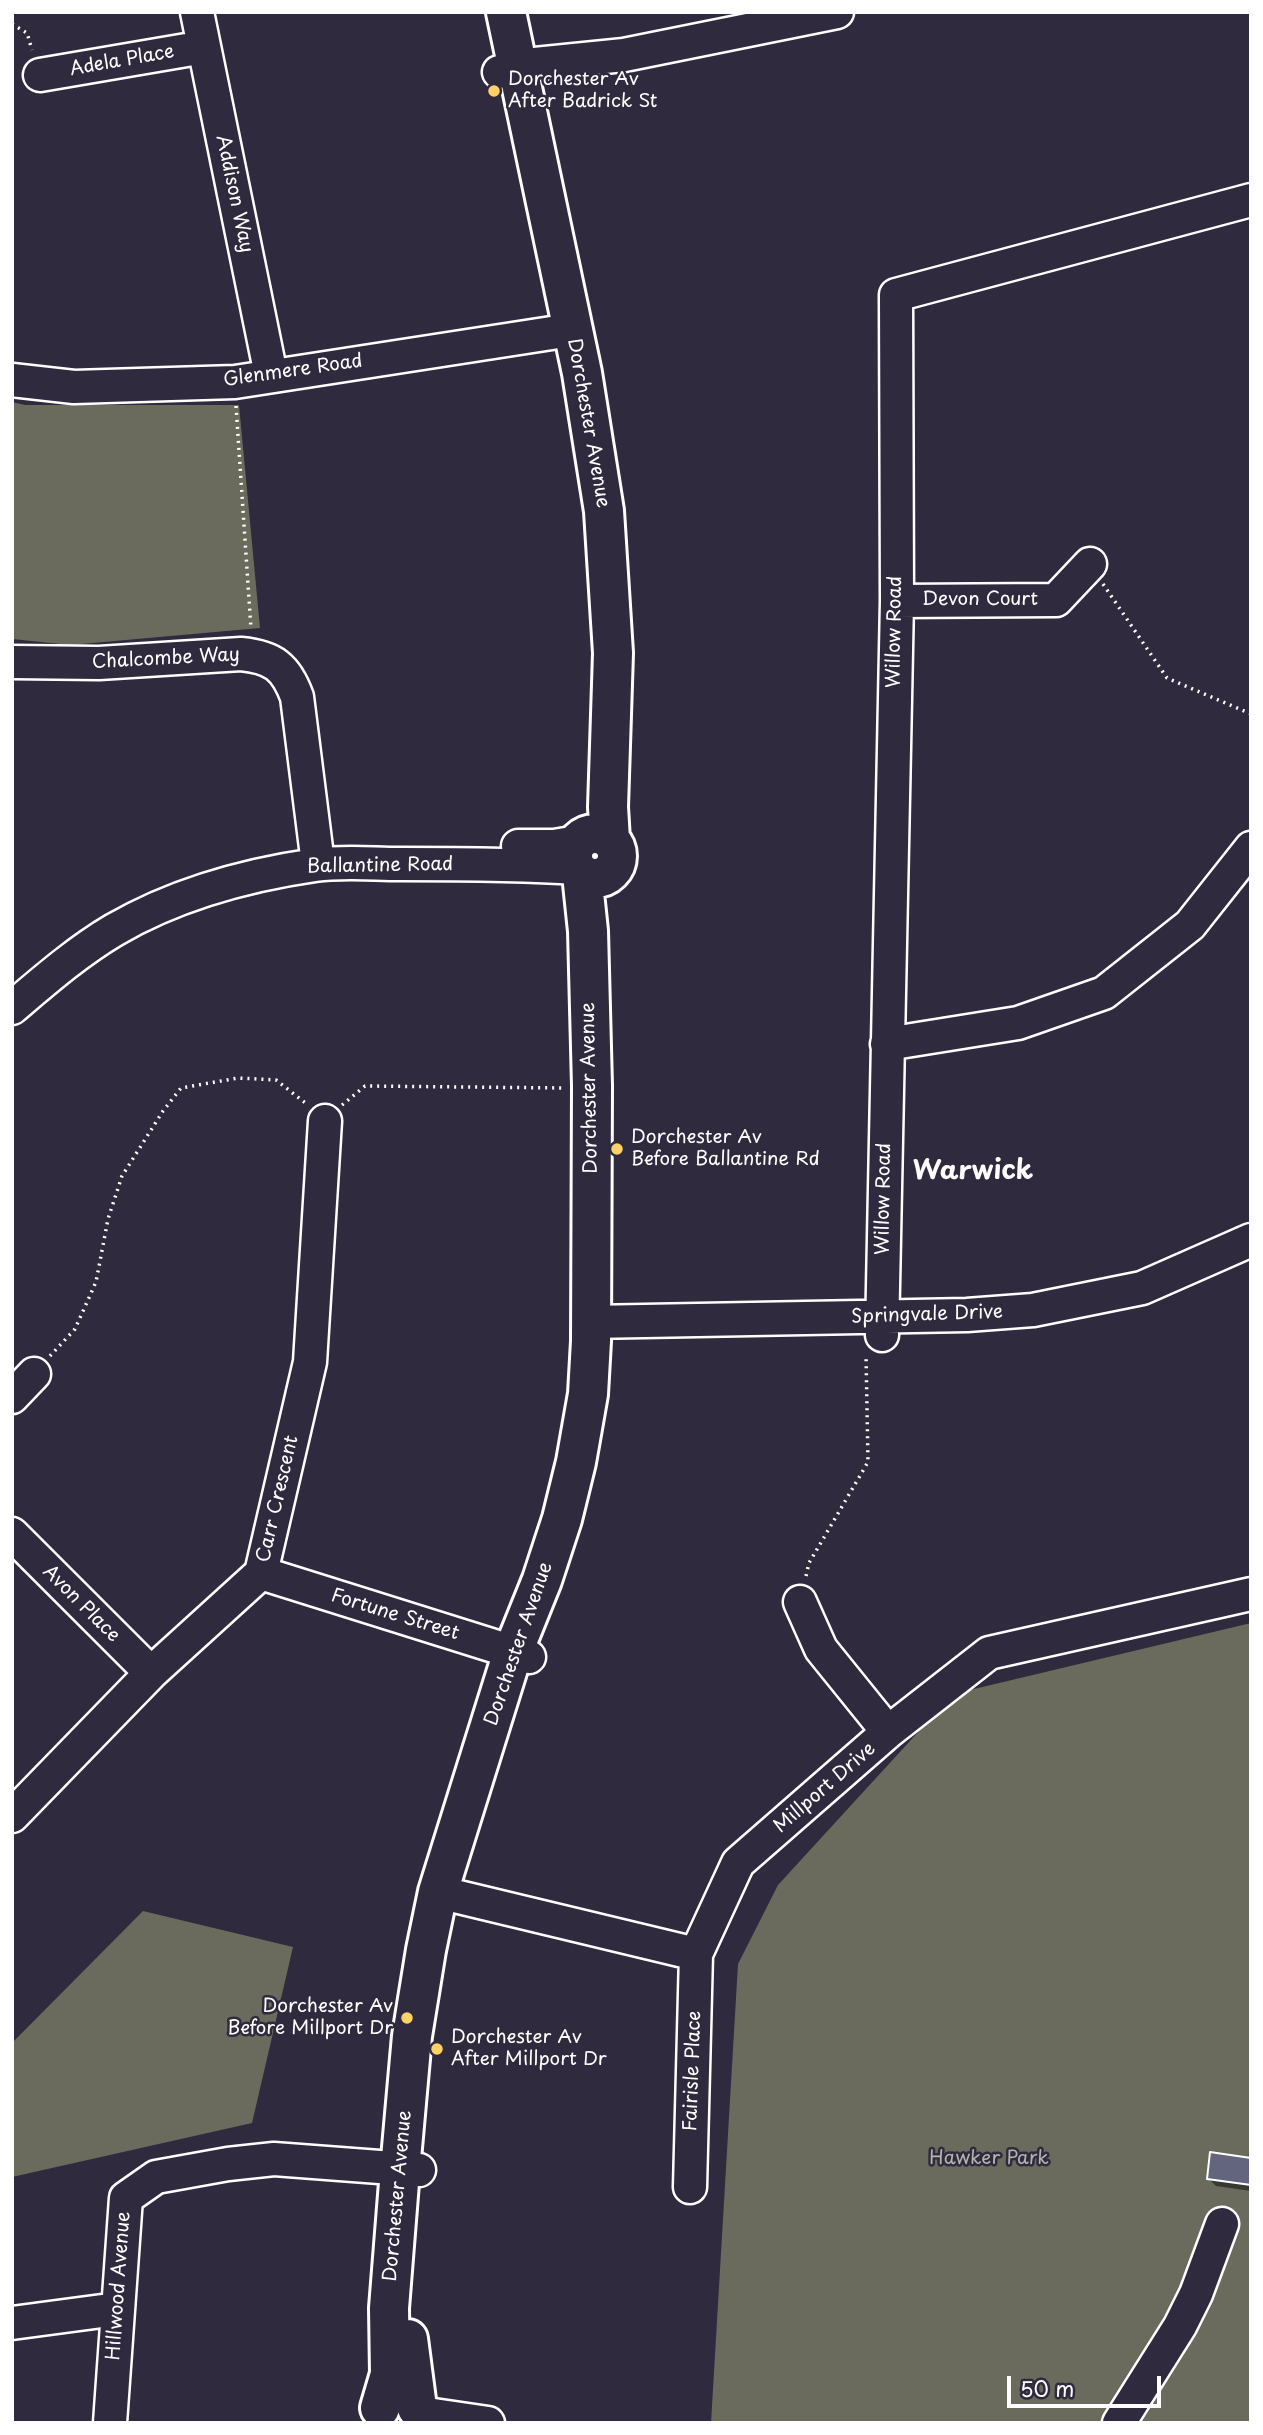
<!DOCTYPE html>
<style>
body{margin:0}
#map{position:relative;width:1263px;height:2435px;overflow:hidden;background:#2f2a3d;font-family:"Playpen Sans",sans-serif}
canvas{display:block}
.frame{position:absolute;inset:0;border:14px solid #fff;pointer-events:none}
.scale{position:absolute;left:1007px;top:2376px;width:154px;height:32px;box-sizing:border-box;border:4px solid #fff;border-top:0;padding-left:9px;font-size:21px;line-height:24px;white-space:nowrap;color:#fff;-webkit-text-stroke:5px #2f2a3d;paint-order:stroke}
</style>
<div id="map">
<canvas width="1263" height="2435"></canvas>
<div class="frame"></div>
<div class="scale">50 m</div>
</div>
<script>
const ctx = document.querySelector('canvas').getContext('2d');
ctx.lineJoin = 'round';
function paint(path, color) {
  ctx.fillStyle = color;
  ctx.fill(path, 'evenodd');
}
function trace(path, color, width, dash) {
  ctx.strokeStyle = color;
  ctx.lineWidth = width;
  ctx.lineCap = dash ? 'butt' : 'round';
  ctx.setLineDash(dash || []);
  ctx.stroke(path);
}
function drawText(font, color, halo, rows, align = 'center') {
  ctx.font = font + ' "Playpen Sans",sans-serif';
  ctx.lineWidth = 5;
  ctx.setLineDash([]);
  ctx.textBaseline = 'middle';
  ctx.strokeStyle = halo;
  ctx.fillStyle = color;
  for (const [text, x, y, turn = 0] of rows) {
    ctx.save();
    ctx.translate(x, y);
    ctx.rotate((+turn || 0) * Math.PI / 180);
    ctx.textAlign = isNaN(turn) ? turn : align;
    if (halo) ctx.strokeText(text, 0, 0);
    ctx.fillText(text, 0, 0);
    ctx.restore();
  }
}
const green = new Path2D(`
 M 12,402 L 25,405 L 239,405 L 260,628 L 70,645 L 12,639 Z
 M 1251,1623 L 1251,2423 L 711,2423 L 738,1964 L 778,1885 L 953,1694 Z
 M 143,1911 L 293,1947 L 252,2123 L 12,2177 L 12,2043 Z`);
const shadow = new Path2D(`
 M 1251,2160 L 1251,2191 L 1216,2186 L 1208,2178 Z`);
const building = new Path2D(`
 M 1210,2152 L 1251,2158 L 1251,2185 L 1207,2179 Z`);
const path = new Path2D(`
 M 12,24 L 27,33 L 32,50
 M 236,406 L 251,629
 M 1103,584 L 1167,678 L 1251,714
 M 342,1105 L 365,1086 L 565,1088
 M 50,1356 L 75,1329 L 96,1282 L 108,1219 L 122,1176 L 163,1111 L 181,1088 L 238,1078 L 276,1080 L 308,1105
 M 806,1576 L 809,1563 L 868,1462 L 866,1355`);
const minor = new Path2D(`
 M 197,12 L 271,375
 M 499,72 L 535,64 L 624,55 L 837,12
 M 40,75 L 204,47
 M 12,380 L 74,387 L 235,382 L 571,330
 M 897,601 L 1056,600 L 1090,564
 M 12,662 L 99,663 L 241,654 C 273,657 286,667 297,697 L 318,864
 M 518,846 L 554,846 L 578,842
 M 12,1008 C 45,980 77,952 114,930 C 174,895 246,875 315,865 C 342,861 373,864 400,864 C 459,864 518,864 576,868
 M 887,1044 L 1018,1023 L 1104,993 L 1190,925 L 1251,848
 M 590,1322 L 967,1315 L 1033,1310 L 1142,1288 L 1251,1240
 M 882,1335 L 897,601 L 896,295 L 1251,200
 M 12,1397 L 34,1374
 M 12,1534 L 151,1673
 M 261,1573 L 529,1657
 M 800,1602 L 821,1649 L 888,1732
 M 12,1816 L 151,1673 L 261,1573 L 310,1362 L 325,1121
 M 438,1892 L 696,1954 L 738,1863 L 888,1732 L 989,1653 L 1251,1594
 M 690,2187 L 696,1954
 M 12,2323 L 117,2309
 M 420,2413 L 488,2423
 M 110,2423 L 126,2198 L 156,2177 L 228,2164 L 274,2159 L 419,2170
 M 1119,2423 L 1180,2326 L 1196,2294 L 1222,2224`);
const major = new Path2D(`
 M 506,12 L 582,373 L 604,511 L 613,653 L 608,807 L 610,840
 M573 856a22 22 0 1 1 44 0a22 22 0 1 1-44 0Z
 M 408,2339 L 417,2408
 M 380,2408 L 390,2374 L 389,2308 L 400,2170 L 412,2036 L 426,1950 L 438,1892 L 513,1652 L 542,1580 L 562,1519 L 576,1462 L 588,1394 L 591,1341 L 592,1086 L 588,931 L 582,874`);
const markers = [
 [494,91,7,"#ffd166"],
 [617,1149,7,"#ffd166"],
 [407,2018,7,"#ffd166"],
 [437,2049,7,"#ffd166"]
];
const streetNames = [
 ["Adela Place",122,61,-10],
 ["Addison Way",234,194,78],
 ["Glenmere Road",293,371,-8],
 ["Dorchester Avenue",588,423,80],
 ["Devon Court",980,600],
 ["Willow Road",895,632,-89],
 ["Chalcombe Way",166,659,-3],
 ["Ballantine Road",380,866,-1],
 ["Dorchester Avenue",590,1088,-91],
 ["Willow Road",884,1199,-89],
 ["Springvale Drive",927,1315,-2],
 ["Carr Crescent",278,1499,-77],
 ["Avon Place",81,1604,45],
 ["Fortune Street",395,1615,17],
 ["Dorchester Avenue",519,1644,-71],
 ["Millport Drive",825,1788,-41],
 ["Fairisle Place",693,2071,-88],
 ["Dorchester Avenue",398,2196,-85],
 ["Hillwood Avenue",119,2286,-86]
];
const poiNames = [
 ["Dorchester Av",508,80],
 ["After Badrick St",508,102],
 ["Dorchester Av",631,1138],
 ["Before Ballantine Rd",631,1160],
 ["Dorchester Av",393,2007,"right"],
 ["Before Millport Dr",393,2029,"right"],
 ["Dorchester Av",451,2038],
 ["After Millport Dr",451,2060]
];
const parkNames = [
 ["Hawker Park",989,2159]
];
const districtNames = [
 ["Warwick",973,1172]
];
paint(green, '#6a6b5c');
paint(shadow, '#0007');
paint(building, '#63657f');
trace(building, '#fff', 2);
trace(minor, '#fff', 37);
trace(major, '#fff', 44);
trace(path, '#fff', 3.5, [2, 5]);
trace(minor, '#2f2a3d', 32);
trace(major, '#2f2a3d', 38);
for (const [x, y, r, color] of markers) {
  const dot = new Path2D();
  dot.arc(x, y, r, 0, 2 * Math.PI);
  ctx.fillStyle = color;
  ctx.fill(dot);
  trace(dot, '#2f2a3d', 2.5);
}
drawText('19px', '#fff', '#2f2a3d', streetNames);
drawText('19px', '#fff', '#2f2a3d', poiNames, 'left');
drawText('19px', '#b4b5ae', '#2f2a3d', parkNames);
drawText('bold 26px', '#fff', '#2f2a3d', districtNames);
</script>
